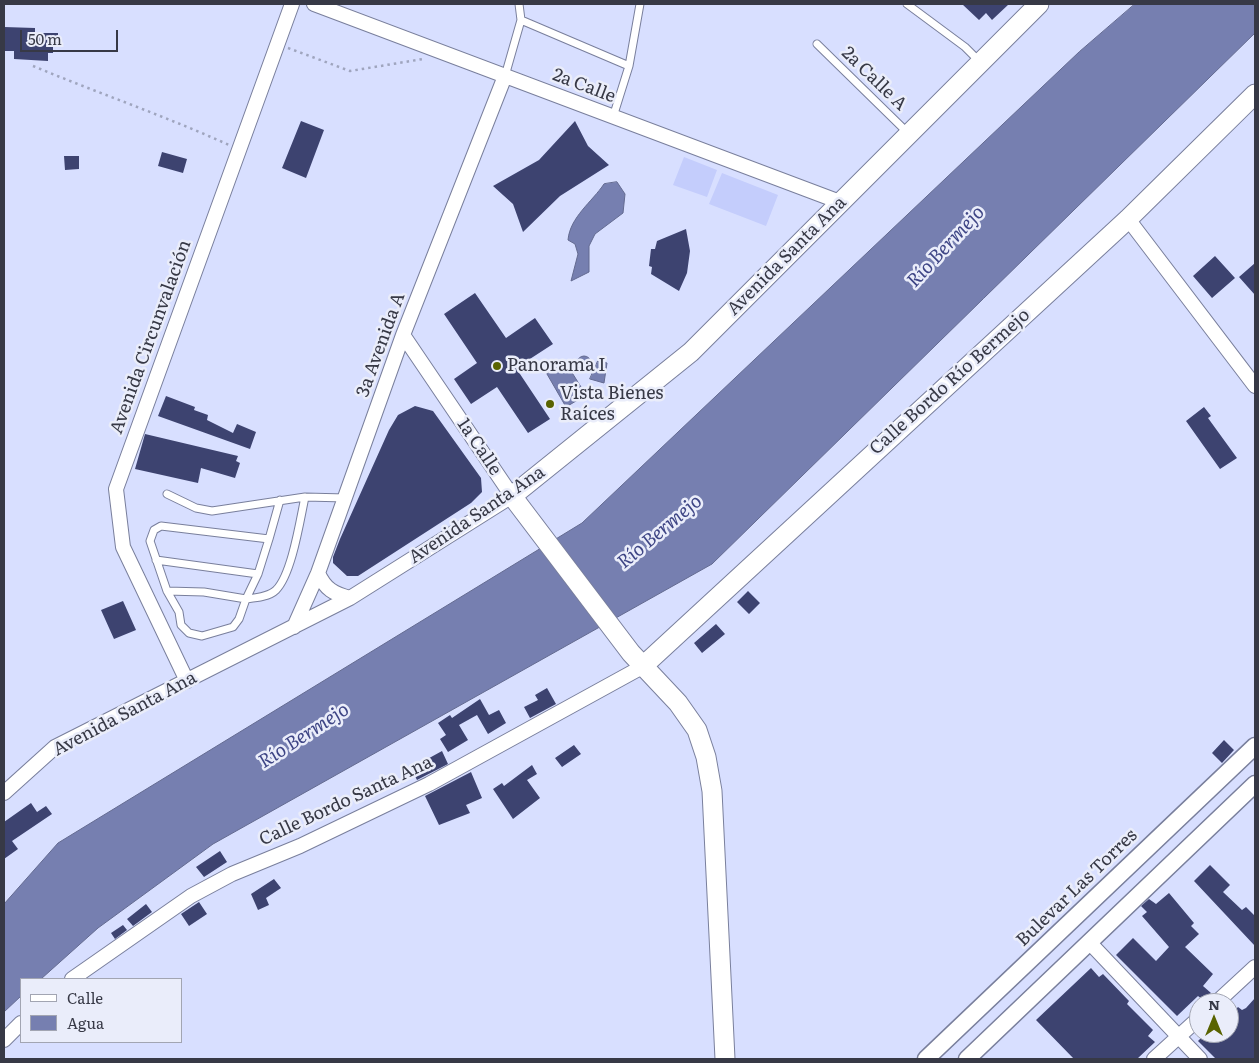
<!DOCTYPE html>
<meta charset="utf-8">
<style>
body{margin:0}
#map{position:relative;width:1259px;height:1063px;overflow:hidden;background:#d8dfff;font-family:Literata,serif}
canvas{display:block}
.frame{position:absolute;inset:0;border:5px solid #373946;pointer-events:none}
.legend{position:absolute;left:20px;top:978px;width:162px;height:65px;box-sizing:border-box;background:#eaedfa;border:1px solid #a2a5b2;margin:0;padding:6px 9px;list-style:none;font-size:15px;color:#373946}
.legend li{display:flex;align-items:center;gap:10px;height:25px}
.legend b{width:25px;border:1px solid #a2a5b2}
.north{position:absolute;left:1189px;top:993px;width:50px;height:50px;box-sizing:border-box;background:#eaedfa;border:1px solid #a2a5b2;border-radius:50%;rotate:0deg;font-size:14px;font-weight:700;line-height:20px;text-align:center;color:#373946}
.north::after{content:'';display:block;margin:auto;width:18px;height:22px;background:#596301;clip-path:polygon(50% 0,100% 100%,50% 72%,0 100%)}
.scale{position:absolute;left:20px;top:30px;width:98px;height:22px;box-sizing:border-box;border:2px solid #373946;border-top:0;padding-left:6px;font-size:15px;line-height:18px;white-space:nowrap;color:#373946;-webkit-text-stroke:4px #eaedfa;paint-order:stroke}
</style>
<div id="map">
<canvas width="1259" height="1063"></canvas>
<div class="frame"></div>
<ul class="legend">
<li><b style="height:6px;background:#fff"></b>Calle</li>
<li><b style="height:14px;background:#767fb0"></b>Agua</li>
</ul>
<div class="north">N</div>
<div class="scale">50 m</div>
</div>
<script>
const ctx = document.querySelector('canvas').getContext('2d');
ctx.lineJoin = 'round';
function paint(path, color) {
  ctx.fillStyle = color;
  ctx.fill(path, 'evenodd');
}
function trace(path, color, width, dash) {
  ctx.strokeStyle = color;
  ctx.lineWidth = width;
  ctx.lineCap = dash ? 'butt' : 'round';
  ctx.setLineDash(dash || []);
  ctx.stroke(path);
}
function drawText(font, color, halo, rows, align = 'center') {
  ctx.font = font + ' Literata,serif';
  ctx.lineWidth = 5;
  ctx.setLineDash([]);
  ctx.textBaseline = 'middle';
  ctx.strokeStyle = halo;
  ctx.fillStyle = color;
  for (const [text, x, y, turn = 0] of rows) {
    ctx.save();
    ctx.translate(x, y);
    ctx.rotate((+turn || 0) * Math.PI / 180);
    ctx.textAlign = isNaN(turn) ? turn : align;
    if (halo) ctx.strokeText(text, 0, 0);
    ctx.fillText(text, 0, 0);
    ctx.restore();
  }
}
const green = new Path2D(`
 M 684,157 L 717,170 L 707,197 L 673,185 Z
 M 722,173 L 778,195 L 766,226 L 709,204 Z`);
const water = new Path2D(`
 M 1135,4 L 1255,4 L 1255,33 L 712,564 L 213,844 L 98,928 L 41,979 L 21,979 L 21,996 L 4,1012 L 4,904 L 58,843 L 582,523 L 1079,52 Z
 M 617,182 L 625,194 L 623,213 L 595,234 L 589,246 L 589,272 L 571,281 L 578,254 L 575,244 L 568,240 C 570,217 592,202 604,184 Z
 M577 363a7 7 0 1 1 14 0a7 7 0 1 1-14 0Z
 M 598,361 L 607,363 L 604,383 L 590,379 Z
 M 566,363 L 586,395 L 566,407 L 547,374 Z`);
const building = new Path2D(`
 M 962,4 L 1009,4 L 992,20 L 986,13 L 979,20 Z
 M 4,27 L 35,28 L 35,33 L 58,33 L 58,47 L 53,47 L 53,53 L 48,53 L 48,61 L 14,59 L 14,51 L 4,51 Z
 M 301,121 L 324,130 L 306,178 L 282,168 Z
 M 575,121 L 588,146 L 609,165 L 560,196 L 523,232 L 513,204 L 493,186 L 539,160 Z
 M 162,152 L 187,159 L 183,173 L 158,166 Z
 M 64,156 L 79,156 L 79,169 L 65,170 Z
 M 686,229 L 690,251 L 687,273 L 679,291 L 651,274 L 652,267 L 649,266 L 651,249 L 655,249 L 657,241 Z
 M 1215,256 L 1235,278 L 1212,298 L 1193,276 Z
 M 1255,263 L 1255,295 L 1239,277 Z
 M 475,293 L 506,338 L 535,318 L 553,344 L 516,368 L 550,419 L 528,433 L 497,387 L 471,404 L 454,379 L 477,363 L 444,314 Z
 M 166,396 L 195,407 L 194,410 L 208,415 L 207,420 L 233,433 L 237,424 L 256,432 L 250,449 L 158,416 Z
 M 415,406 L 433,411 L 481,478 L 482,492 L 471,503 L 358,576 L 347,576 L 333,563 L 333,557 L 340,539 L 389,430 L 398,415 Z
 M 1204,407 L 1211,416 L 1208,418 L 1237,458 L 1220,469 L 1186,421 Z
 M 145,434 L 238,456 L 236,461 L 240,463 L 235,478 L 201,468 L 198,483 L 135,469 Z
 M 748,591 L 760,603 L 749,614 L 737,602 Z
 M 123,601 L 136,630 L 114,639 L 101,610 Z
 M 716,624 L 725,634 L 702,653 L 694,643 Z
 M 547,688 L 556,704 L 530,718 L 524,707 L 538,700 L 535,695 Z
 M 480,699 L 489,715 L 499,710 L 506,723 L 488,734 L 477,715 L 459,725 L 468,740 L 448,752 L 440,739 L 446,735 L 438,723 L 450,715 L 452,718 Z
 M 1224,740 L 1234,750 L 1222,763 L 1212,753 Z
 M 574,745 L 581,754 L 562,767 L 555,758 Z
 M 442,751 L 448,764 L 417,780 L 412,770 L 423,765 L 422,762 Z
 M 532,765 L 537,774 L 527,780 L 540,798 L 513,819 L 493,789 L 502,783 L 504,786 Z
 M 471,772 L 482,798 L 466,805 L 470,813 L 439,825 L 425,796 Z
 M 31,803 L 37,812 L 46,806 L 52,814 L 12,841 L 18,849 L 4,859 L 4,822 Z
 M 220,851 L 227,862 L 204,877 L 196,867 Z
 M 1210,865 L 1230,885 L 1223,892 L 1242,910 L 1246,907 L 1255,916 L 1255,946 L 1194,881 Z
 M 274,879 L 281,888 L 266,898 L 269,905 L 258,910 L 251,894 Z
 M 1169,893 L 1194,923 L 1191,926 L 1199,934 L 1185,947 L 1213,974 L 1203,986 L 1211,993 L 1204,1001 L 1198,996 L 1177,1016 L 1116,955 L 1133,938 L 1156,961 L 1169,947 L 1142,916 L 1147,912 L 1141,906 L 1149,899 L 1156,904 Z
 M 199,902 L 207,914 L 189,926 L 181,914 Z
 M 146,904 L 152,912 L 133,926 L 127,919 Z
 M 123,925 L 127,930 L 115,939 L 111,933 Z
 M 1091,968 L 1099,977 L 1103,974 L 1129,1001 L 1127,1004 L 1153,1030 L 1148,1036 L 1155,1042 L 1137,1059 L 1074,1059 L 1036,1020 Z
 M 1255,998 L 1255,1059 L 1216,1059 L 1198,1041 L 1206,1033 L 1229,1033 L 1229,1016 L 1238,1007 L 1242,1010 L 1246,1008 Z`);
const path = new Path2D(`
 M 288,48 L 350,71 L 423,59
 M 33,66 C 98,93 165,116 229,145`);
const service = new Path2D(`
 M 907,4 L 965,47 L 979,61
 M 521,20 L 629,66
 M 817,44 L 909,134
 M 505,76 L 521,20 L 519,4
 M 613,117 L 629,66 L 640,4
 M 167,494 L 196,508 L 212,511 L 305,497
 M 269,539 L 280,500
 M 156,560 L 258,574 L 269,539 L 161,526 L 154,530 L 150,541 L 167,591 L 179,612 L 181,625 L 189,633 L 202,636 L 233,627 L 239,619 L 246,599 L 204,592 L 167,591
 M 246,599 C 255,598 269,597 276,590 C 292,574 300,520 305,497 L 346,498
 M 246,599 L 258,574`);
const minor = new Path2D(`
 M 314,4 L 840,202
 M 1128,219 L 1255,386
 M 318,573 C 325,589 334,594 350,598
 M 294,627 L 318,573 L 403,335 L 505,76
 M 187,681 L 123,547 L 116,489 L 292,4
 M 4,793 L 55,747 L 350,598 L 512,496 L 403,335
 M 1089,942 L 1200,1059
 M 72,979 L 191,896 L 232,874 L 300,846 L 429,784 L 642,667
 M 1216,1003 L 1255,967
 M 4,1040 L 21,1023
 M 1154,1059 L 1199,1018`);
const tertiary = new Path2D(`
 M 926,1059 L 1255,746
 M 967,1059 L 1255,784`);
const secondary = new Path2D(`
 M 642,667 L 1128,219 L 1255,94
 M 725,1059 L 712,791 L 706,757 L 697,730 L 678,703 L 631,653 L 512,496 L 691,352 L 1039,4`);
const markers = [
 [497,366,5,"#596301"],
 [550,404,5,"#596301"]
];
const streetNames = [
 ["2a Calle A",874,79,44],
 ["2a Calle",584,86,21],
 ["Avenida Santa Ana",787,256,-45],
 ["Avenida Circunvalación",151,337,-70],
 ["3a Avenida A",381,345,-70],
 ["Calle Bordo Río Bermejo",950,382,-42],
 ["1a Calle",479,447,56],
 ["Avenida Santa Ana",477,515,-34],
 ["Avenida Santa Ana",125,714,-28],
 ["Calle Bordo Santa Ana",346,801,-25],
 ["Bulevar Las Torres",1077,888,-44]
];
const poiNames = [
 ["Panorama I",507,366],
 ["Vista Bienes",560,394],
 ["Raíces",560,415]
];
const waterNames = [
 ["Río Bermejo",946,247,-47],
 ["Río Bermejo",660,532,-40],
 ["Río Bermejo",304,736,-33]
];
paint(green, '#c4cdfc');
paint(water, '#767fb0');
trace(water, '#636a90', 1);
paint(building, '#3d4370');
trace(service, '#797f9c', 9);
trace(minor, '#797f9c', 16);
trace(tertiary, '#797f9c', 19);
trace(secondary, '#797f9c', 21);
trace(path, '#9fa5be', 2.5, [2.5, 4]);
trace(service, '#fff', 7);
trace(minor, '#fff', 14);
trace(tertiary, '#fff', 16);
trace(secondary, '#fff', 19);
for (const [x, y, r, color] of markers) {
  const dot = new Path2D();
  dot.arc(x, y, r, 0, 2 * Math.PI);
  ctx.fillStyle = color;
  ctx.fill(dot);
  trace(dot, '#eaedfa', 2);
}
drawText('18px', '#373946', '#eaedfa', streetNames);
drawText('18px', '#373946', '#eaedfa', poiNames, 'left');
drawText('italic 19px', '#3e4585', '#eaedfa', waterNames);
</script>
